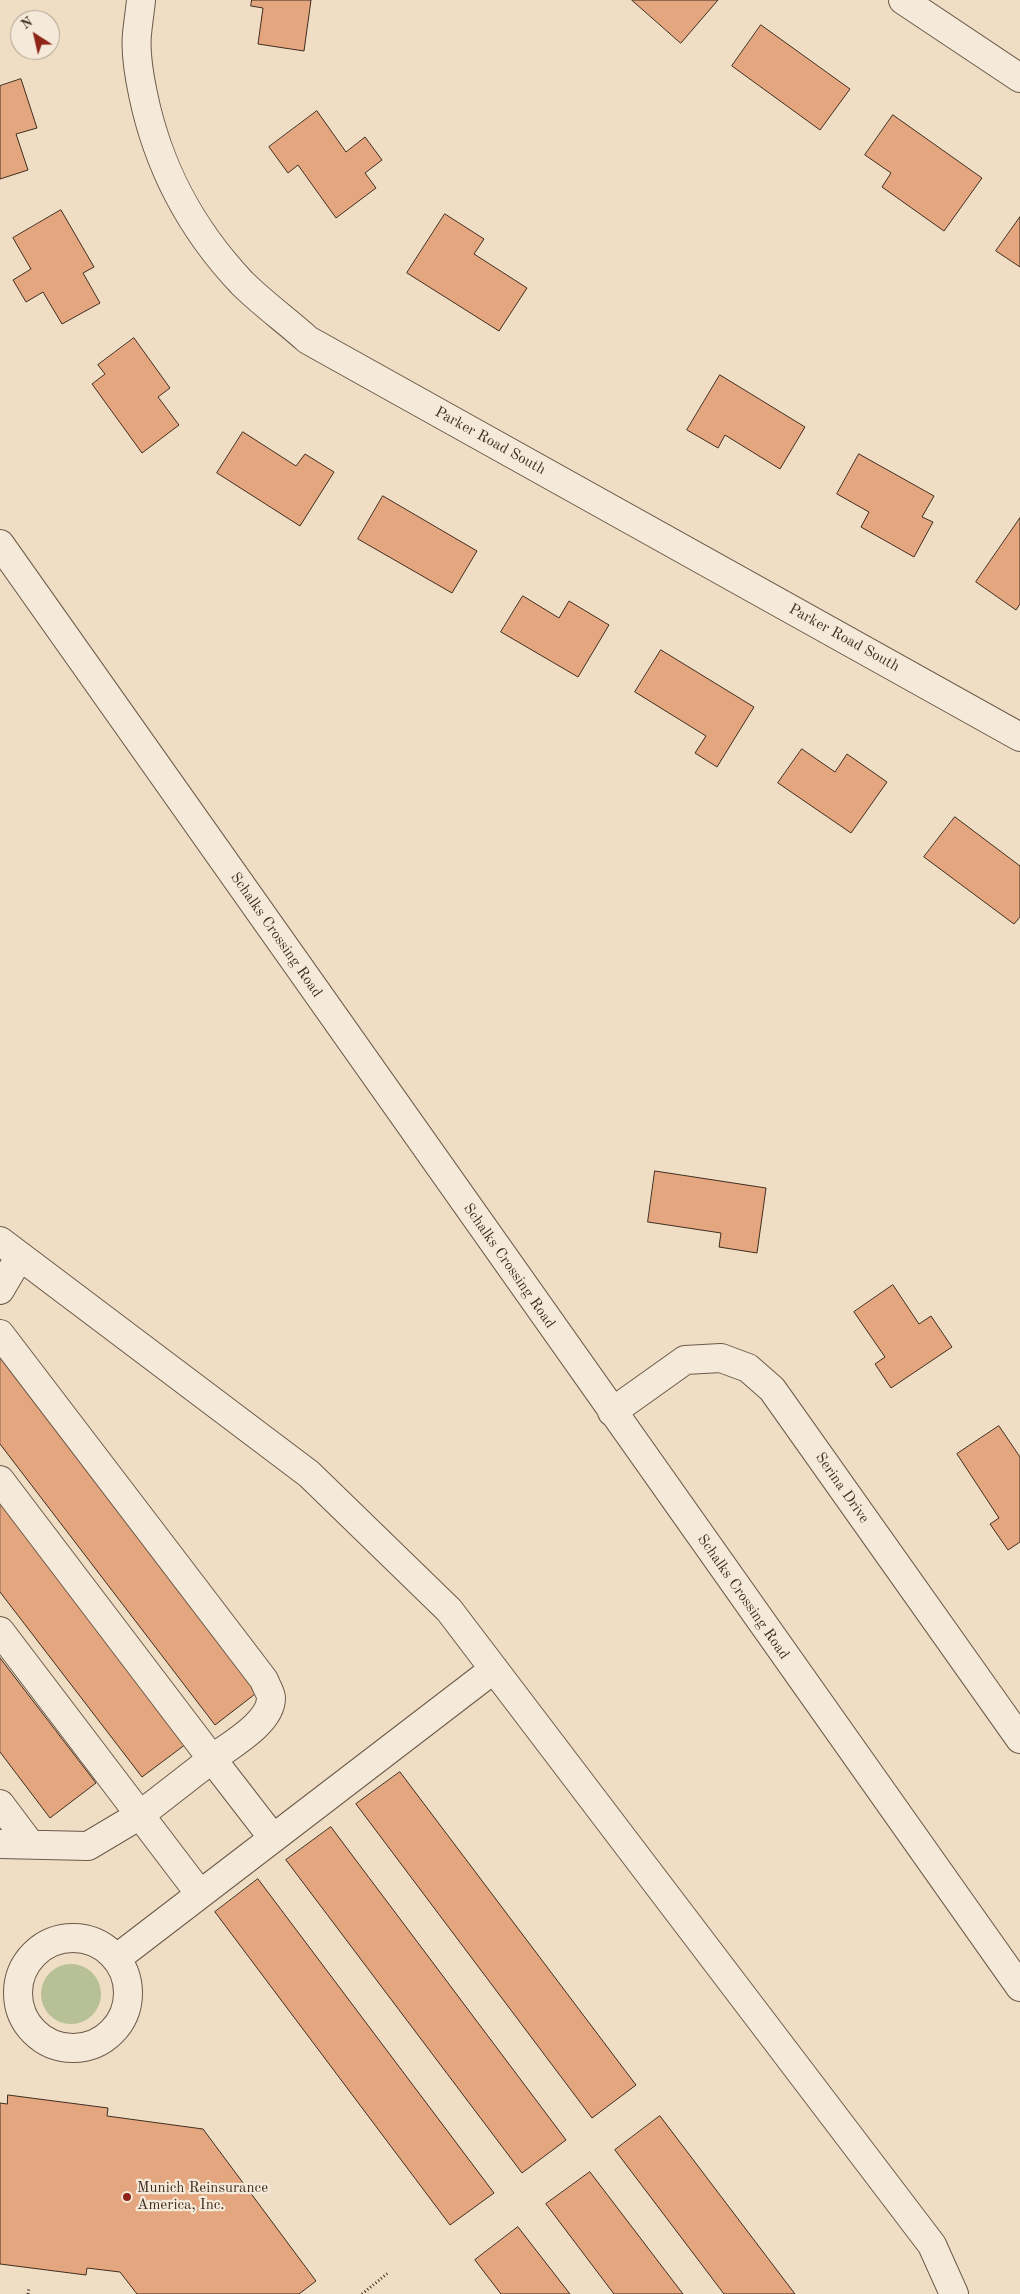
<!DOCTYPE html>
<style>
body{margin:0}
#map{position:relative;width:1020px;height:2294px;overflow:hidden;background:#efdec4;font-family:"Old Standard TT",serif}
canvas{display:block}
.north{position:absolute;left:10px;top:10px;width:50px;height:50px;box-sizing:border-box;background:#f5ead9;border:1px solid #ad9e8f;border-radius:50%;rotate:325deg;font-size:14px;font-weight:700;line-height:20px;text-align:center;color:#412d21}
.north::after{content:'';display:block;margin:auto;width:18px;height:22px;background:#8f2418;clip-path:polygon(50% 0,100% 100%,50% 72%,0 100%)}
</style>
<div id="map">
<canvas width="1020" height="2294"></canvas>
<div class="north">N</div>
</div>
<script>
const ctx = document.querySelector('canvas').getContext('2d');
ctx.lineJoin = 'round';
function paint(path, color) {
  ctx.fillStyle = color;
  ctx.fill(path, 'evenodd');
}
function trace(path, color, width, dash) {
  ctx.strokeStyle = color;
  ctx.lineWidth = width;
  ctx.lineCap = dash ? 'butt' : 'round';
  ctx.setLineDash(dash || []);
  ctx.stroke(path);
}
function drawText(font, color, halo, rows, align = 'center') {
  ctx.font = font + ' "Old Standard TT",serif';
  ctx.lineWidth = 4.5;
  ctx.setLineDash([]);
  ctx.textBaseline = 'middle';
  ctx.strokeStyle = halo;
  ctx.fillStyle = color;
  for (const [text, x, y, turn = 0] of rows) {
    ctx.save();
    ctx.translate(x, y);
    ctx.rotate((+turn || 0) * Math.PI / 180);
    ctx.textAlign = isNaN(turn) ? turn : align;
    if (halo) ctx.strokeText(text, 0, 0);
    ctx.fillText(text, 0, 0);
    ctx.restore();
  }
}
const green = new Path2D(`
 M41 1994a30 30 0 1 1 60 0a30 30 0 1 1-60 0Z`);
const building = new Path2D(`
 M 252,0 L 311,0 L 304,51 L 258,44 L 263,8 L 251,6 Z
 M 632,0 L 718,0 L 681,43 Z
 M 761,25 L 850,89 L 820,130 L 732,66 Z
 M 21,79 L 37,128 L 16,134 L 28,170 L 0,179 L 0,86 Z
 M 317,111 L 346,152 L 365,137 L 382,160 L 365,173 L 376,188 L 336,218 L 298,165 L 288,173 L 269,147 Z
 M 893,115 L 982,178 L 944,231 L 882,187 L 891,173 L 865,155 Z
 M 61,210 L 94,267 L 83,273 L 100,303 L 62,324 L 43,292 L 26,302 L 13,280 L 31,269 L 13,238 Z
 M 445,214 L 484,239 L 474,254 L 527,288 L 499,331 L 407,273 Z
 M 1020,217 L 1020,267 L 996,251 Z
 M 134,338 L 170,388 L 158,397 L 179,425 L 142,453 L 92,384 L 105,374 L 98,365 Z
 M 720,375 L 805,427 L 780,469 L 725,435 L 718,448 L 687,430 Z
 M 243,432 L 296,466 L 305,454 L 334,472 L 300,526 L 217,473 Z
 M 859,454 L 934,496 L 922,517 L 933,522 L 914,557 L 861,527 L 869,512 L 837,494 Z
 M 383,496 L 477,551 L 452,593 L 358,539 Z
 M 1020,518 L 1020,604 L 1016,610 L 976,582 Z
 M 523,596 L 559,618 L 569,601 L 609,625 L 578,677 L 501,632 Z
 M 661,650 L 754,707 L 717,767 L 695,753 L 706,736 L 635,692 Z
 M 802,749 L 835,772 L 847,754 L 887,782 L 851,833 L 778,783 Z
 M 955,817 L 1020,866 L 1020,917 L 1014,924 L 924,857 Z
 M 655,1171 L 766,1188 L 757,1253 L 719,1247 L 721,1233 L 648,1222 Z
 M 893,1285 L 919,1324 L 931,1316 L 952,1347 L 891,1388 L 875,1364 L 885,1357 L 854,1312 Z
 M 0,1354 L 259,1691 L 215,1725 L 0,1444 Z
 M 999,1426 L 1020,1457 L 1020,1542 L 1008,1550 L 990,1524 L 999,1518 L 957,1454 Z
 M 0,1501 L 186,1744 L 142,1777 L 0,1592 Z
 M 0,1658 L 96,1783 L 50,1818 L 0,1752 Z
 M 400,1772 L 636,2085 L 592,2118 L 356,1804 Z
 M 331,1827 L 566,2140 L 522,2173 L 286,1860 Z
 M 258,1879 L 494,2193 L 450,2225 L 215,1912 Z
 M 8,2095 L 108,2108 L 107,2116 L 203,2129 L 316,2281 L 299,2294 L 137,2294 L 120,2272 L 87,2268 L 86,2275 L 0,2264 L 0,2103 L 7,2104 Z
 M 660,2116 L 795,2294 L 724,2294 L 615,2150 Z
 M 590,2172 L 683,2294 L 614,2294 L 546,2204 Z
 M 518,2227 L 570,2294 L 501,2294 L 475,2260 Z`);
const path = new Path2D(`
 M 28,2294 L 29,2288
 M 362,2294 L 388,2273`);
const minor = new Path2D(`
 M 141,0 C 140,11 138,23 137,34 C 135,53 139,75 143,94 C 158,167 190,228 242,283 C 262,303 287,321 308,340 L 1020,737
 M 903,0 L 1020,78
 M 0,544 L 1020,1987
 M 0,1241 L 309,1474 L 449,1610 L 932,2245 L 954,2294
 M 0,1290 L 20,1256
 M 0,1334 L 264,1680 C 266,1686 271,1693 271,1698 C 271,1723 230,1745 212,1759 L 0,1480
 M 612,1412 L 685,1360 L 721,1358 L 748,1368 L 772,1389 L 1020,1739
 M 0,1631 L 200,1894
 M 0,1804 L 30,1844
 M 0,1844 L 88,1846 L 140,1815 L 212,1759 L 273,1838
 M18 1993a55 55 0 1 1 110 0a55 55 0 1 1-110 0Z
 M 117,1958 L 494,1669`);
const markers = [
 [127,2197,5,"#8f2418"]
];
const streetNames = [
 ["Parker Road South",490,441,29],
 ["Parker Road South",844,638,29],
 ["Schalks Crossing Road",276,935,55],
 ["Schalks Crossing Road",509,1266,55],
 ["Serina Drive",842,1488,55],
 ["Schalks Crossing Road",743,1597,55]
];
const poiNames = [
 ["Munich Reinsurance",137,2188],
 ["America, Inc.",137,2205]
];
paint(green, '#b7c195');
paint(building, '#e3a67e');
trace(building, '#412d21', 1);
trace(minor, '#6c594a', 30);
trace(path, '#412d21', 3, [1, 2.5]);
trace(minor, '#f5ead9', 28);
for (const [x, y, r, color] of markers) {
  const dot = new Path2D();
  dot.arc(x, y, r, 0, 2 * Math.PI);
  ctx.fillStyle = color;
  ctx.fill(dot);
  trace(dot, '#f5ead9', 2);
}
drawText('15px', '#412d21', '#f5ead9', streetNames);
drawText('15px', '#412d21', '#f5ead9', poiNames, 'left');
</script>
